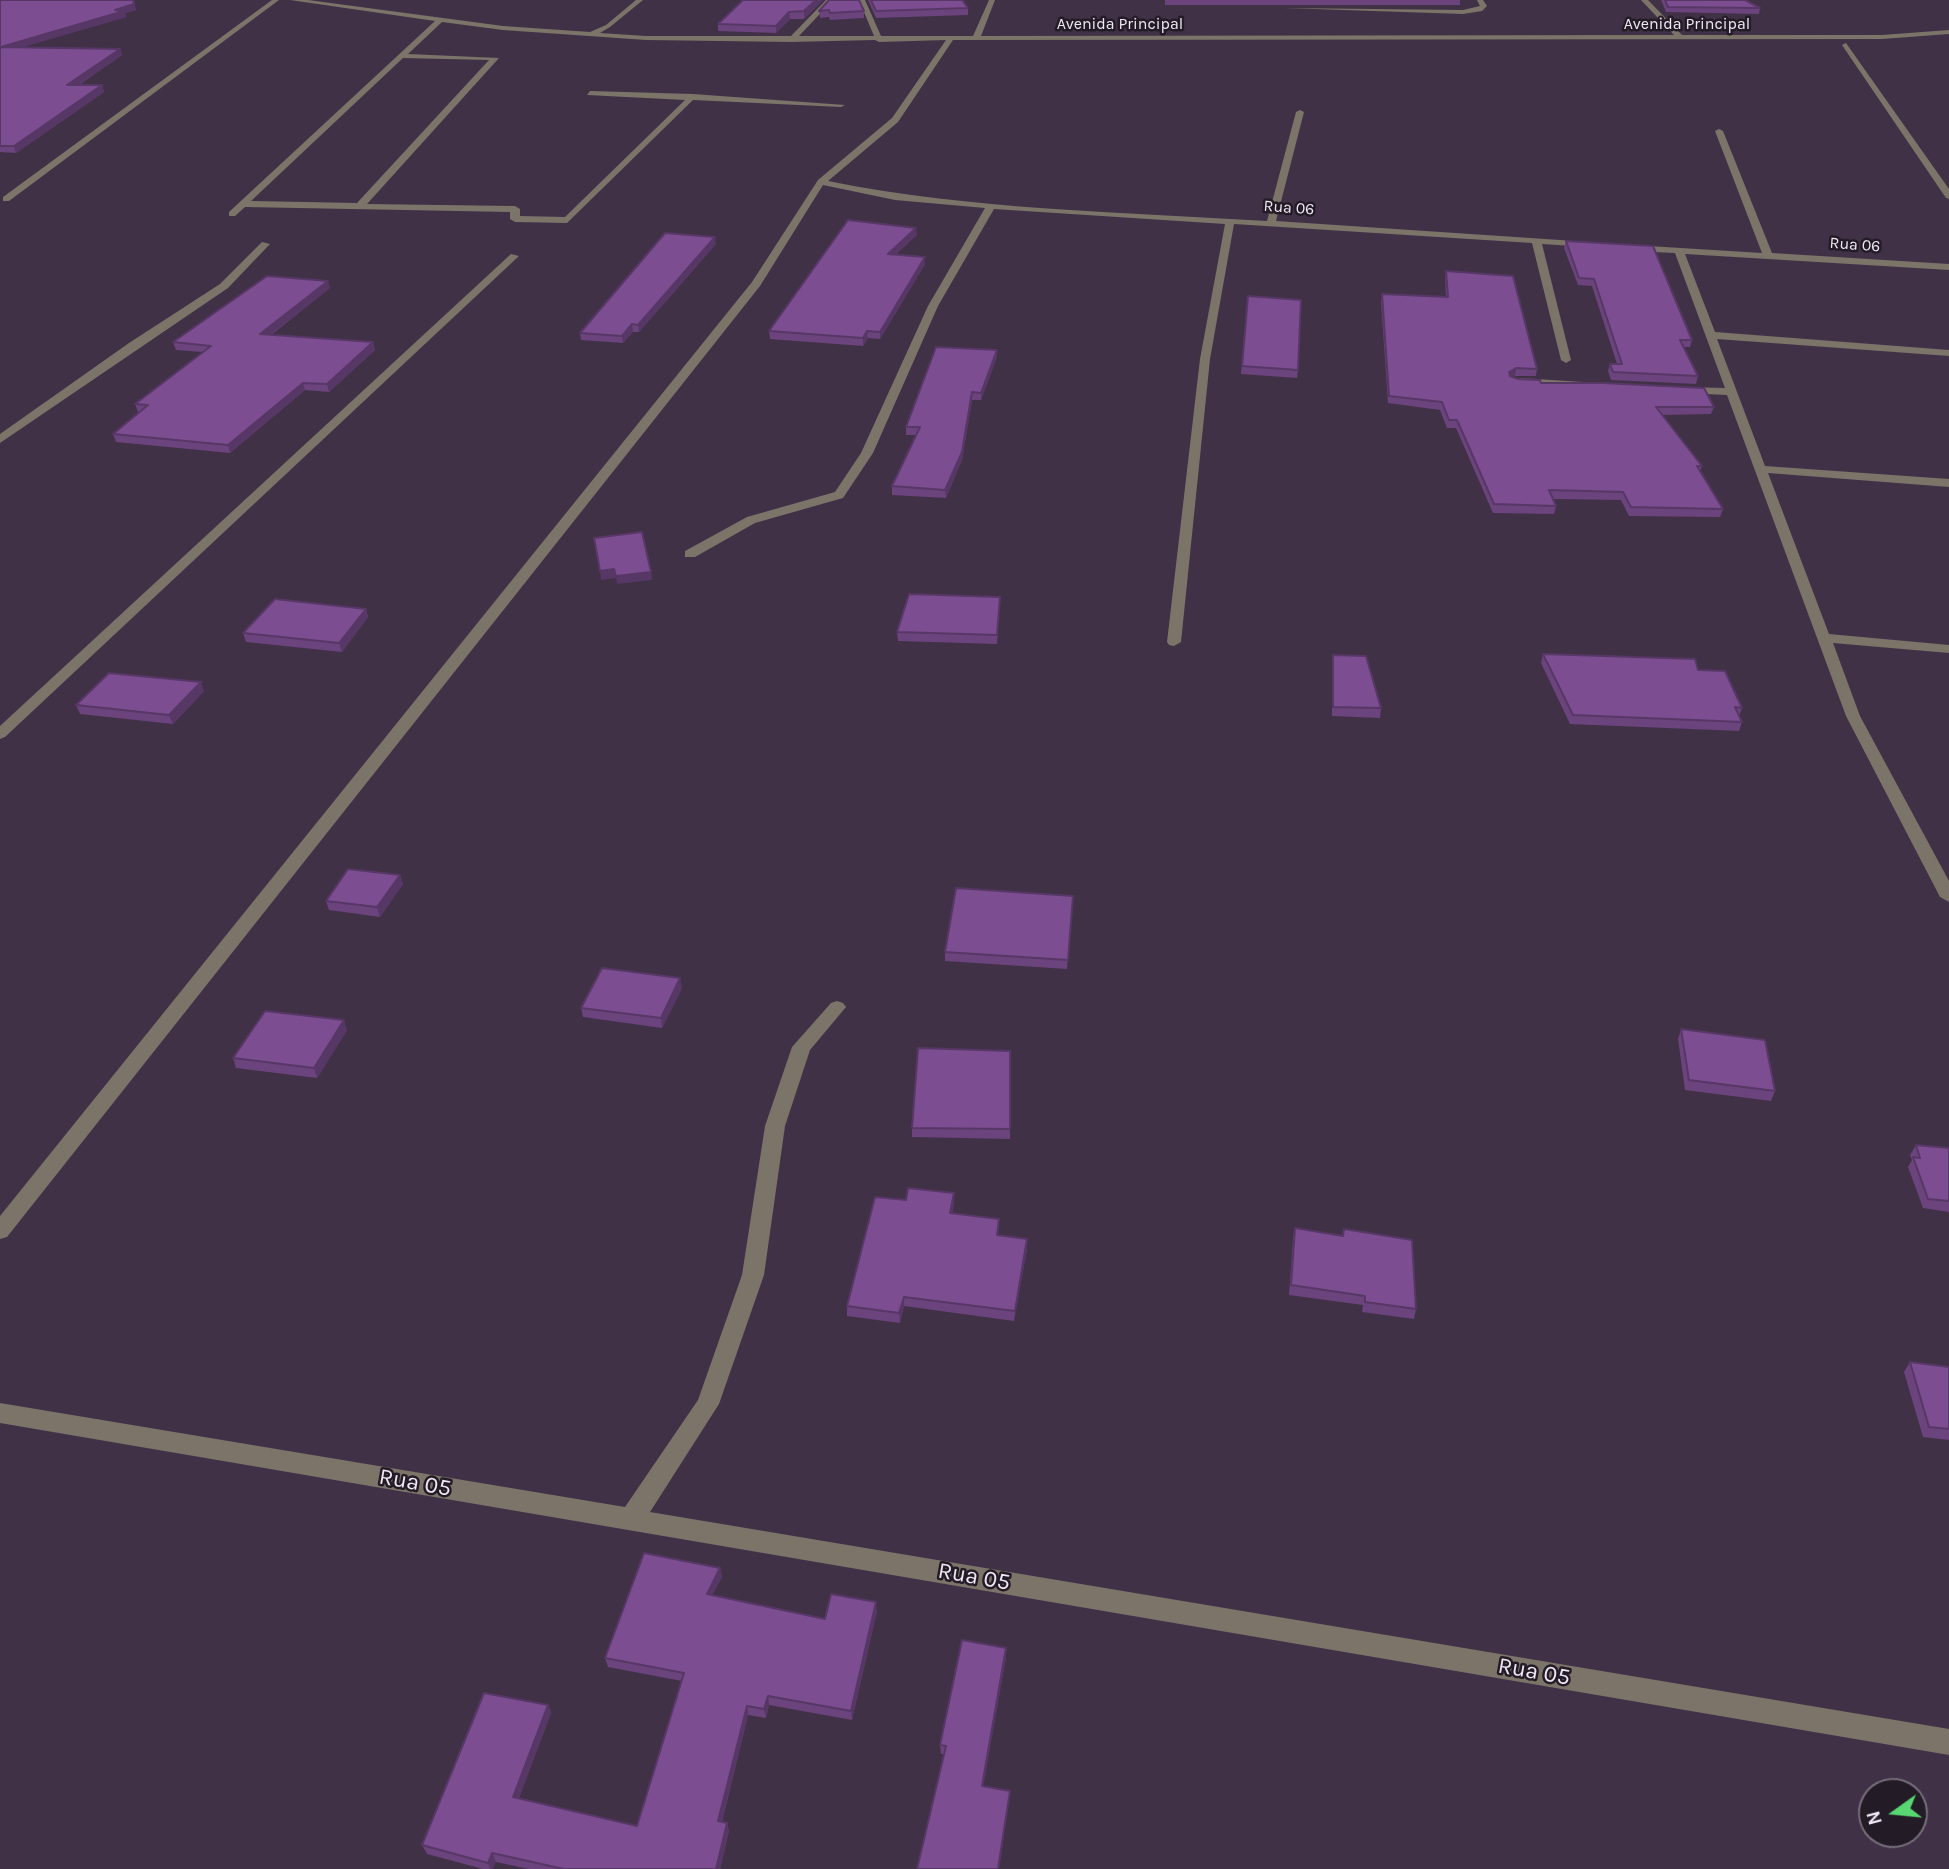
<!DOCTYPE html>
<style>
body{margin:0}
#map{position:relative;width:1949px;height:1869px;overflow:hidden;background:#403147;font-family:Karla,sans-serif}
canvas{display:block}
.north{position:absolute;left:1858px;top:1778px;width:70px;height:70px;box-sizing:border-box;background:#231c26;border:2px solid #756d79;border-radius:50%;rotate:255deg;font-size:19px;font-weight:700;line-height:28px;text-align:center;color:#f0e7f5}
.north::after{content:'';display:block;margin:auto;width:24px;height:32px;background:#57d671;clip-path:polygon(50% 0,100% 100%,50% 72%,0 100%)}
</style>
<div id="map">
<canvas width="1949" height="1869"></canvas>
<div class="north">N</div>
</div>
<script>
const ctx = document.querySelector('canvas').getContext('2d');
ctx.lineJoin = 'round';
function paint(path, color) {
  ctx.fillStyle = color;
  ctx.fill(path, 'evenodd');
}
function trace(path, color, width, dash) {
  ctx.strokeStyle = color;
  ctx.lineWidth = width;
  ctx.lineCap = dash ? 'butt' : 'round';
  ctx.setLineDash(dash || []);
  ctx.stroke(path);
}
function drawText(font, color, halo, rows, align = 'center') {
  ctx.font = font + ' Karla,sans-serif';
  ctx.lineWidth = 5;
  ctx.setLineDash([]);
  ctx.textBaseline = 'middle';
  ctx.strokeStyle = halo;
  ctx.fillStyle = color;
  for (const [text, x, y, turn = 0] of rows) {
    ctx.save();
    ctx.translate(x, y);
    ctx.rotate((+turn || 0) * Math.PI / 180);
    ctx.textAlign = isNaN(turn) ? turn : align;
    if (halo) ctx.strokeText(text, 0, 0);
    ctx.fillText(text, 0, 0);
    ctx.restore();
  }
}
const minor = new Path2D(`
 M 272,0 L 279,0 L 9,201 L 3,201 L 3,197 Z
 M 290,0 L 308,0 L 503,26 L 590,32 L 606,25 L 636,0 L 643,0 L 610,27 L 600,33 L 646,36 L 791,36 L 826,0 L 833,0 L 799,36 L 874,36 L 859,0 L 865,0 L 881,36 L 973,36 L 989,0 L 995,0 L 981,36 L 1674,35 L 1641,0 L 1648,0 L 1682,35 L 1882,35 L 1949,30 L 1949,34 L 1882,39 L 953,40 L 898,122 L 828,181 C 972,210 1122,212 1267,221 L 1296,112 L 1300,110 L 1304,112 L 1276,221 L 1590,242 L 1590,246 L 1587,247 L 1542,244 L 1571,360 L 1566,363 L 1561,360 L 1532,243 L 1234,224 L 1210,359 L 1181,642 L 1174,646 L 1169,645 L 1167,642 L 1200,359 L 1225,224 L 994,209 L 938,306 L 873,453 L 843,498 L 755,523 L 695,557 L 685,557 L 685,551 L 747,517 L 835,492 L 861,453 L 928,306 L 985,208 L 895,200 L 823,185 L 760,286 L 7,1237 L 0,1239 L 0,1216 L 752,282 L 818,180 L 892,118 L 946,40 L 879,42 L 875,40 L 791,42 L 646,40 L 503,30 L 442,22 L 408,54 L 499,58 L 367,204 L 515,206 L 520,209 L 520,216 L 565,217 L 685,100 L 587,95 L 590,91 L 693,94 L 845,105 L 841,107 L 693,100 L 567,223 L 515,222 L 510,219 L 510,212 L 245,207 L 235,216 L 229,216 L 229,212 L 435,21 ZM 403,58 L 489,60 L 357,203 L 251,201 Z
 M 1477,0 L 1483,0 L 1487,6 L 1482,11 L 1463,14 L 1284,8 L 1463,10 L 1480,6 Z
 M 1846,43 L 1949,189 L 1949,199 L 1946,198 L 1842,45 Z
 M 1719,129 L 1723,131 L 1772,253 L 1949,264 L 1949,270 L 1685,254 L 1715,332 L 1949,350 L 1949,356 L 1717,339 L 1765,466 L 1949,479 L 1949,487 L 1768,473 L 1829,634 L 1949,645 L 1949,653 L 1833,643 L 1860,716 L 1949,881 L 1949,902 L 1940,897 L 1846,716 L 1727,395 L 1684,393 L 1678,390 L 1684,387 L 1725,388 L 1675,253 L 1632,251 L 1627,248 L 1632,245 L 1762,253 L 1715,131 Z
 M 262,242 L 270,244 L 228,288 L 0,443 L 0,434 L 129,343 L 220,284 Z
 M 511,254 L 519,256 L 5,737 L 0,739 L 0,726 Z
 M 1520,378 L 1583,382 L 1589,385 L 1583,388 L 1516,383 L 1514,381 Z
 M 837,1001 L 843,1003 L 846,1007 L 810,1050 L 785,1126 L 764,1275 L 719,1404 L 650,1512 L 1949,1729 L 1949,1755 L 0,1423 L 0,1403 L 625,1507 L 698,1400 L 742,1275 L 765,1126 L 792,1047 L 831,1003 Z`);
const wall = new Path2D(`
 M 0,0 L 136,10 L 125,13 L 126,17 L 22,47 L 120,49 L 122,55 L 79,85 L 102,85 L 104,92 L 16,153 L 0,152 Z
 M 823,0 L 804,19 L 790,19 L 776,33 L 718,31 L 718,24 Z
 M 868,0 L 962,0 L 968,8 L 968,15 L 876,18 Z
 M 1165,0 L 1460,0 L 1460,5 L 1165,5 Z
 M 1661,0 L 1745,0 L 1760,8 L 1759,14 L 1666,12 Z
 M 819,11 L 864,11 L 864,18 L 830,20 L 829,17 L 820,18 Z
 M 917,235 L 895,255 L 925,257 L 925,264 L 880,339 L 868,338 L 863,346 L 770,339 L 769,331 Z
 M 1566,241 L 1692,340 L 1690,347 L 1683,347 L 1698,376 L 1696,384 L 1611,380 L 1608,371 L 1610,364 L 1617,364 L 1592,286 L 1578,285 L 1564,248 Z
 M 716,244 L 639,332 L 633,332 L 623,343 L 581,340 L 580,333 Z
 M 1446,271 L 1537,369 L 1536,376 L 1515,376 L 1513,377 L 1518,379 L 1541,383 L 1714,407 L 1711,414 L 1662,415 L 1702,466 L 1700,471 L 1723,509 L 1720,517 L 1629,516 L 1621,500 L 1552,499 L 1556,506 L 1554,514 L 1493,513 L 1456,428 L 1447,428 L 1440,410 L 1388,403 L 1381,302 L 1382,294 L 1446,297 L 1445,278 Z
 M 330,288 L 271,335 L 373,342 L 375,350 L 329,392 L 305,390 L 230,453 L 116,442 L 113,434 L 139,412 L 138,412 L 135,404 L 202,352 L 176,350 L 173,342 Z
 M 1248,296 L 1298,370 L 1297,378 L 1241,374 Z
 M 997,350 L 997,357 L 981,400 L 972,400 L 962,460 L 946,498 L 892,495 L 892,486 L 916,435 L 906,435 L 906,427 Z
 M 1000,597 L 997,644 L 898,641 L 897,632 Z
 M 366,609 L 368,617 L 342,652 L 246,642 L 243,633 Z
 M 1543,654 L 1698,670 L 1742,708 L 1739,716 L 1742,722 L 1739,731 L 1570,724 L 1541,663 Z
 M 1333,655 L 1381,708 L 1380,718 L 1332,716 L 1332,664 Z
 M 204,691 L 173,724 L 80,714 L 76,705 Z
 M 400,875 L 403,884 L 380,917 L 329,910 L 326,901 Z
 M 1073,896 L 1067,969 L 945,961 L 945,952 Z
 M 682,988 L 662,1028 L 583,1017 L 581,1008 Z
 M 1681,1029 L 1775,1091 L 1771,1101 L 1685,1090 L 1678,1039 Z
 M 347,1030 L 317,1078 L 236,1068 L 233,1058 Z
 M 1010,1051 L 1010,1139 L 912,1137 L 912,1128 Z
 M 1916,1145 L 1949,1148 L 1949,1212 L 1923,1208 L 1908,1167 L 1912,1160 L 1910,1155 Z
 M 906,1200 L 954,1203 L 952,1213 L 999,1219 L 998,1236 L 1027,1239 L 1027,1249 L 1014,1321 L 904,1306 L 900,1323 L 847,1316 L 847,1306 Z
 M 1295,1228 L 1342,1235 L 1344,1229 L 1416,1309 L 1414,1319 L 1362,1312 L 1363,1305 L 1289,1295 L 1293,1238 Z
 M 1910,1362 L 1949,1367 L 1949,1440 L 1923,1437 L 1904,1372 Z
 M 720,1568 L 722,1577 L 712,1595 L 825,1619 L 877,1611 L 852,1720 L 769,1705 L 766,1718 L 748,1715 L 722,1822 L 727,1823 L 729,1831 L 720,1869 L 529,1869 L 496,1862 L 492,1869 L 483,1869 L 427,1854 L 422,1845 L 548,1705 L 551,1713 L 519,1798 L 637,1826 L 682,1681 L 608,1667 L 605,1658 Z
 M 1006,1657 L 983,1786 L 1010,1791 L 1009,1800 L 999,1869 L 944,1754 L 941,1754 L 940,1745 Z`);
const shadedWall = new Path2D(`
 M 134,0 L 136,10 L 125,13 L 126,17 L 3,53 L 1,47 L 115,10 Z
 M 816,0 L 823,0 L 804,19 L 804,11 Z
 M 789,12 L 790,19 L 776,33 L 776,26 Z
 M 120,49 L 122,55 L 69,91 L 67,85 Z
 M 102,85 L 104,92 L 16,153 L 14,146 Z
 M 916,228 L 917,235 L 888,261 L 888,254 Z
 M 715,237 L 716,244 L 639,332 L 638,325 Z
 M 925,257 L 925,264 L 880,339 L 880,332 Z
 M 328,281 L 330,288 L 262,341 L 260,334 Z
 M 632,324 L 633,332 L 623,343 L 622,336 Z
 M 867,331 L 868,338 L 863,346 L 863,338 Z
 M 373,342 L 375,350 L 329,392 L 327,384 Z
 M 997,350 L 997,357 L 981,400 L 981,393 Z
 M 1516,368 L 1515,376 L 1508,380 L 1509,372 Z
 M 303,383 L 305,390 L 230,453 L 228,445 Z
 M 972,392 L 972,400 L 962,460 L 946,498 L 945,490 Z
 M 614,569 L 616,578 L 601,580 L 600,571 Z
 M 651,572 L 652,580 L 617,584 L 616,576 Z
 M 366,609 L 368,617 L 342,652 L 339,643 Z
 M 201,682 L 204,691 L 173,724 L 169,715 Z
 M 400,875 L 403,884 L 380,917 L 377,907 Z
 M 680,978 L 682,988 L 662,1028 L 661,1018 Z
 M 344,1020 L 347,1030 L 317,1078 L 314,1068 Z
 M 954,1193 L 954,1203 L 950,1223 L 950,1213 Z
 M 1027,1239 L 1027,1249 L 1014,1321 L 1015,1311 Z
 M 904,1297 L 904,1306 L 900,1323 L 899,1313 Z
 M 720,1568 L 722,1577 L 708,1603 L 707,1594 Z
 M 876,1602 L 877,1611 L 852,1720 L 851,1711 Z
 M 1006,1648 L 1006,1657 L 982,1794 L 982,1786 Z
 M 768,1696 L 769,1705 L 766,1718 L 764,1709 Z
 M 548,1705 L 551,1713 L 516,1806 L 513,1797 Z
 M 747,1706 L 748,1715 L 720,1829 L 718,1821 Z
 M 1010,1791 L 1009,1800 L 999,1869 L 998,1869 Z
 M 727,1823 L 729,1831 L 720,1869 L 716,1869 Z
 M 492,1853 L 496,1862 L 492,1869 L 490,1869 L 488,1863 Z`);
const building = new Path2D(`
 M 0,0 L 133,0 L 134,4 L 115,10 L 124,11 L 1,47 L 120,49 L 67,85 L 102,85 L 14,146 L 0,146 Z
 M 743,0 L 816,0 L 804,11 L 789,12 L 776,26 L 718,24 Z
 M 829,0 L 859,0 L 864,11 L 830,13 L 829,10 L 819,11 Z
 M 871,0 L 962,0 L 968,8 L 876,11 Z
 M 1665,0 L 1745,0 L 1760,8 L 1668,7 Z
 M 848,220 L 916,228 L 888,254 L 925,257 L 880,332 L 867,331 L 863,338 L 769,331 Z
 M 665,233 L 715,237 L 638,325 L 632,324 L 622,336 L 580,333 Z
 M 1566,241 L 1653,246 L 1692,340 L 1680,340 L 1698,376 L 1613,372 L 1610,364 L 1622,364 L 1594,279 L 1579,278 Z
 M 1446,271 L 1513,276 L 1537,369 L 1516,368 L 1509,372 L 1510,376 L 1518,379 L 1540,380 L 1541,383 L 1603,383 L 1704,388 L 1714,407 L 1656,407 L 1702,466 L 1697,466 L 1723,509 L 1631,507 L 1623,492 L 1549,490 L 1556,506 L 1494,504 L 1457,420 L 1449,420 L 1442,402 L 1389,396 L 1382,294 L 1448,297 Z
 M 267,276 L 328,281 L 260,334 L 373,342 L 327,384 L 303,383 L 228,445 L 113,434 L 148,405 L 135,404 L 211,346 L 173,342 Z
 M 1248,296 L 1301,300 L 1298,370 L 1242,366 Z
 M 936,347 L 997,350 L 981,393 L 972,392 L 962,452 L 945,490 L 892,486 L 920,427 L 906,427 Z
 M 642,532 L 651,572 L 616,576 L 614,569 L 600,571 L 594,538 Z
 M 909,594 L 1000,597 L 997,635 L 897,632 Z
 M 275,599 L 366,609 L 339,643 L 243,633 Z
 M 1543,654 L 1695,659 L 1698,670 L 1725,671 L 1742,708 L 1735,707 L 1742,722 L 1573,715 Z
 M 1333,655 L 1366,656 L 1381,708 L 1333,707 Z
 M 109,673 L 201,682 L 169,715 L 76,705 Z
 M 348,869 L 400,875 L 377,907 L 326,901 Z
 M 956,888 L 1073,896 L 1068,960 L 945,952 Z
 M 602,968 L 680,978 L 661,1018 L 581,1008 Z
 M 265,1011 L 344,1020 L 314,1068 L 233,1058 Z
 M 1681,1029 L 1765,1040 L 1775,1091 L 1689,1080 Z
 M 918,1048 L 1010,1051 L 1010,1129 L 912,1128 Z
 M 1916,1145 L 1949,1148 L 1949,1201 L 1928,1199 L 1913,1157 L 1920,1158 Z
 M 908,1188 L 954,1193 L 950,1213 L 999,1219 L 997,1235 L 1027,1239 L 1015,1311 L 904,1297 L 899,1313 L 847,1306 L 875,1197 L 906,1200 Z
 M 1295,1228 L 1343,1236 L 1344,1229 L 1412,1240 L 1416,1309 L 1365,1302 L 1365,1296 L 1291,1285 Z
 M 1910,1362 L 1949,1367 L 1949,1429 L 1929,1427 Z
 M 644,1553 L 720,1568 L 707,1594 L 825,1619 L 831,1594 L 876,1602 L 851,1711 L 768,1696 L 764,1709 L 747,1706 L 718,1821 L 727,1823 L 716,1869 L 564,1869 L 492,1853 L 488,1863 L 422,1845 L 484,1693 L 548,1705 L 513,1797 L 637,1826 L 684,1673 L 605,1658 Z
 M 962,1640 L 1006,1648 L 982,1786 L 1010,1791 L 998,1869 L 917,1869 L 946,1746 L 940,1745 Z`);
const farStreetnames = [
 ["Avenida Principal",1120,24],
 ["Avenida Principal",1687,24],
 ["Rua 06",1289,208,4],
 ["Rua 06",1855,245,4]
];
const nearStreetnames = [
 ["Rua 05",415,1483,10],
 ["Rua 05",974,1577,10],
 ["Rua 05",1534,1672,10]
];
paint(minor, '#7c7469');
paint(wall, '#6b437d');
paint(shadedWall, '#573766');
paint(building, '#7c4e91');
trace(building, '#573766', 2);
drawText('16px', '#f0e7f5', '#231c26', farStreetnames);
drawText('23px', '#f0e7f5', '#231c26', nearStreetnames);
</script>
